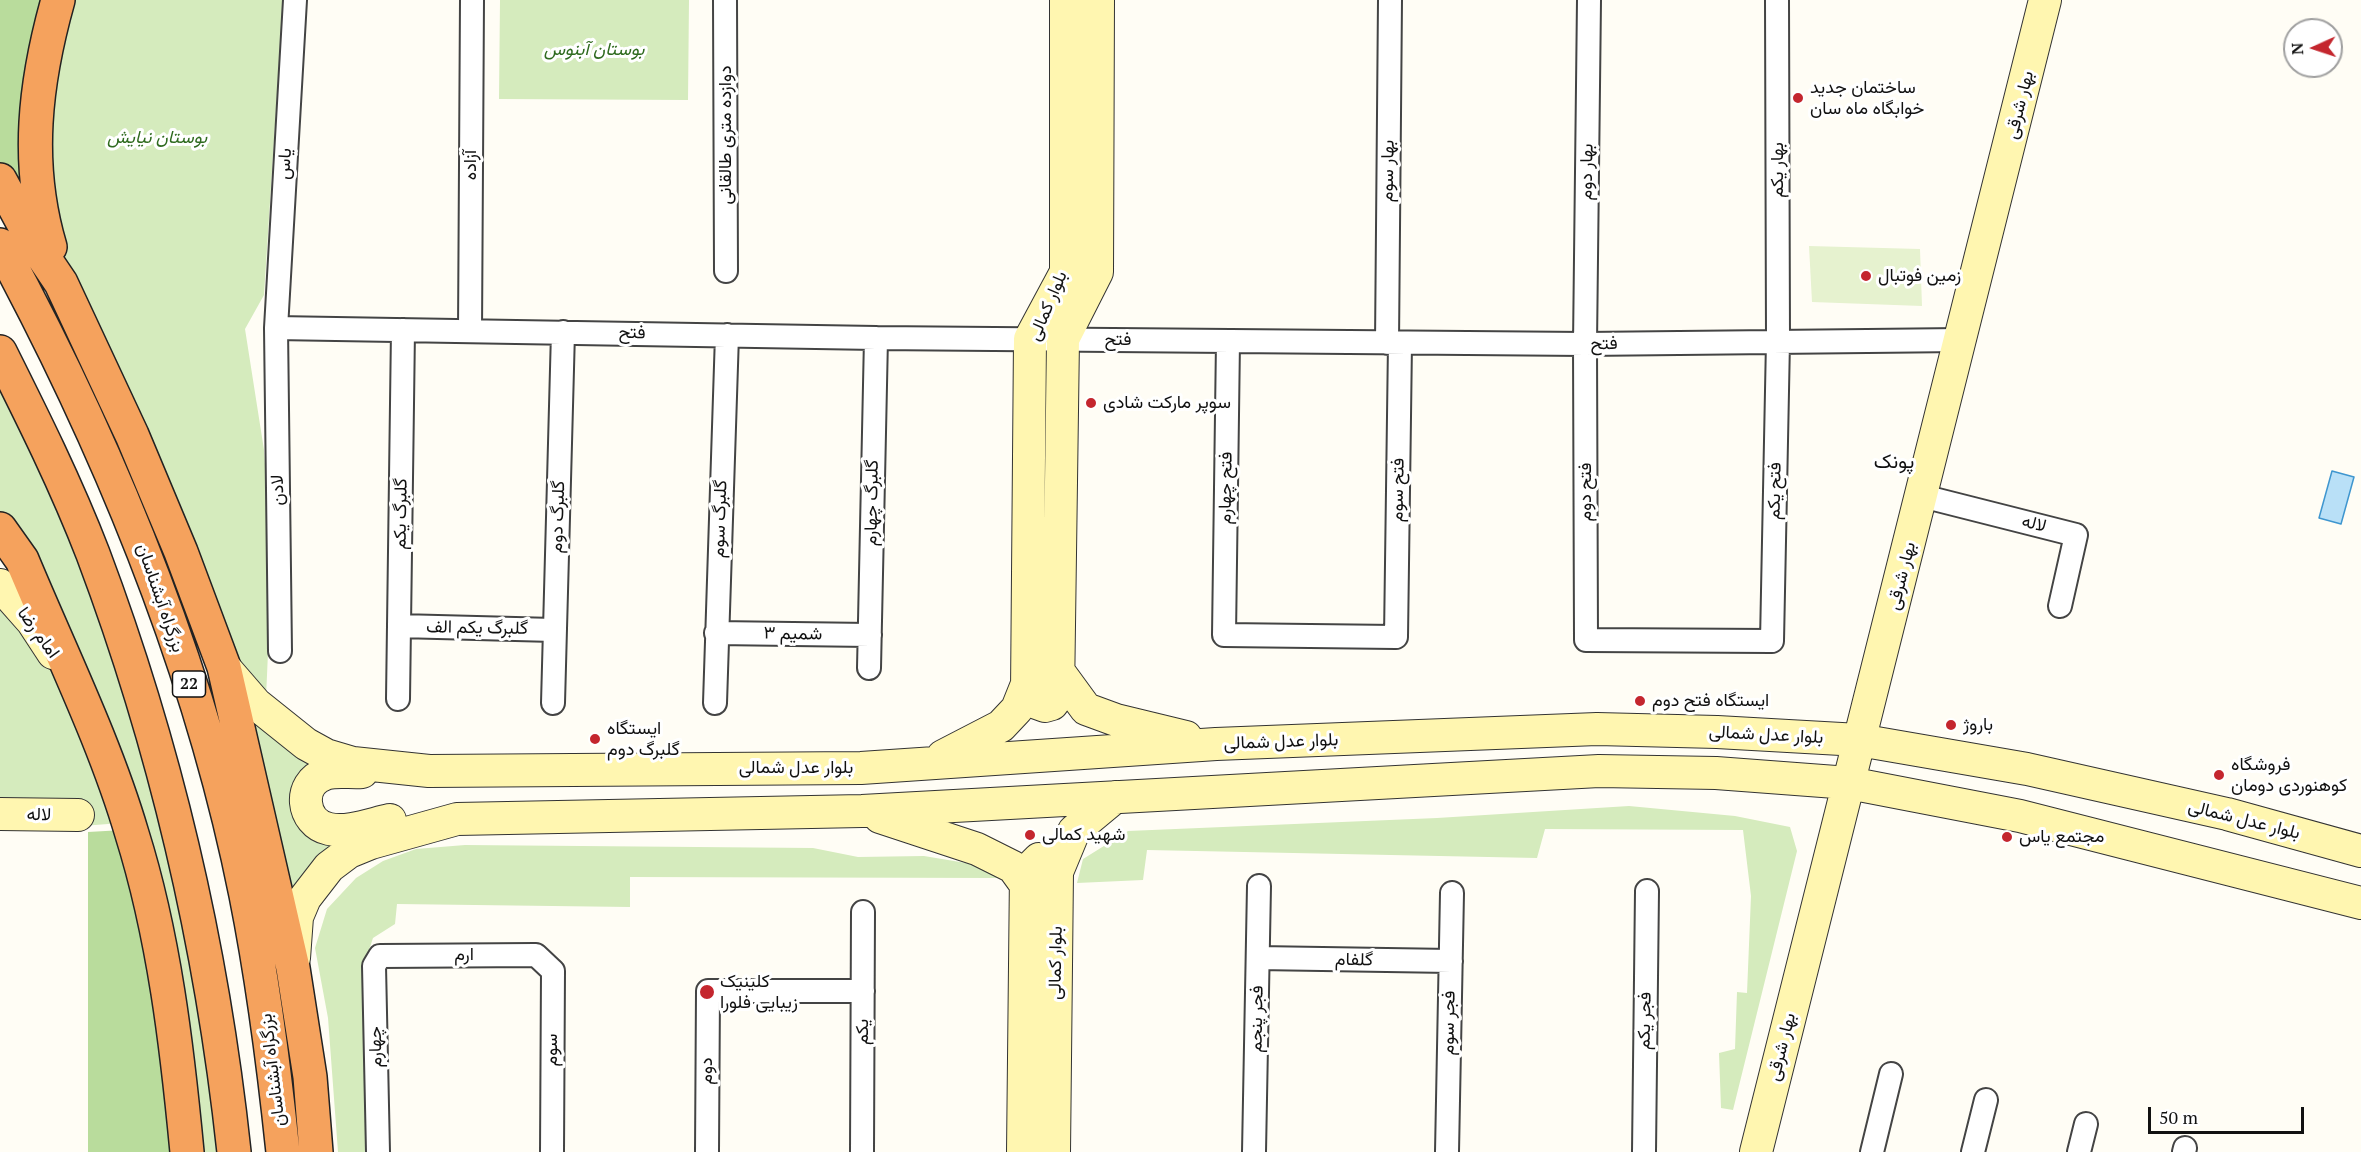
<!DOCTYPE html>
<meta charset="utf-8">
<style>
body{margin:0}
#map{position:relative;width:2361px;height:1152px;overflow:hidden;background:#fffdf5;font-family:"PT Serif",serif}
canvas{display:block}
.north{position:absolute;left:2283px;top:18px;width:60px;height:60px;box-sizing:border-box;background:#fff;border:2px solid #a0a0a0;border-radius:50%;rotate:267deg;font-size:16px;font-weight:700;line-height:24px;text-align:center;color:#111}
.north::after{content:'';display:block;margin:auto;width:21px;height:27px;background:#c4262e;clip-path:polygon(50% 0,100% 100%,50% 72%,0 100%)}
.scale{position:absolute;left:2148px;top:1107px;width:156px;height:27px;box-sizing:border-box;border:3px solid #111;border-top:0;padding-left:8px;font-size:18px;line-height:21px;white-space:nowrap;color:#111;-webkit-text-stroke:4px #fff;paint-order:stroke}
</style>
<div id="map">
<canvas width="2361" height="1152"></canvas>
<div class="north">N</div>
<div class="scale">50 m</div>
</div>
<script>
const ctx = document.querySelector('canvas').getContext('2d');
ctx.lineJoin = 'round';
function paint(path, color) {
  ctx.fillStyle = color;
  ctx.fill(path, 'evenodd');
}
function trace(path, color, width, dash) {
  ctx.strokeStyle = color;
  ctx.lineWidth = width;
  ctx.lineCap = dash ? 'butt' : 'round';
  ctx.setLineDash(dash || []);
  ctx.stroke(path);
}
function drawText(font, color, halo, rows, align = 'center') {
  ctx.font = font + ' "PT Serif",Vazirmatn,serif';
  ctx.lineWidth = 6;
  ctx.setLineDash([]);
  ctx.textBaseline = 'middle';
  ctx.strokeStyle = halo;
  ctx.fillStyle = color;
  for (const [text, x, y, turn = 0] of rows) {
    ctx.save();
    ctx.translate(x, y);
    ctx.rotate((+turn || 0) * Math.PI / 180);
    ctx.textAlign = isNaN(turn) ? turn : align;
    if (halo) ctx.strokeText(text, 0, 0);
    ctx.fillText(text, 0, 0);
    ctx.restore();
  }
}
const green = new Path2D(`
 M 64,0 L 283,0 L 264,295 L 245,329 L 264,450 L 272,561 L 266,698 L 239,662 L 54,234 L 43,195 Z
 M 500,0 L 689,0 L 688,100 L 499,99 Z
 M 0,384 L 50,491 L 115,657 L 152,785 L 192,947 L 219,1152 L 197,1152 L 171,961 L 26,554 L 0,512 Z
 M 0,598 L 47,655 L 121,823 L 82,826 L 0,802 Z
 M 233,689 L 313,759 L 301,773 L 343,844 L 293,897 Z
 M 1629,806 L 1735,816 L 1790,827 L 1797,851 L 1733,1110 L 1721,1108 L 1719,1053 L 1735,1049 L 1737,992 L 1747,993 L 1751,896 L 1743,830 L 1545,829 L 1537,858 L 1147,850 L 1143,880 L 1077,883 L 1083,859 L 1128,831 L 1437,818 Z
 M 465,845 L 813,848 L 858,857 L 924,856 L 972,864 L 998,878 L 630,877 L 630,907 L 397,904 L 395,924 L 373,938 L 364,965 L 370,1152 L 338,1152 L 328,1018 L 315,948 L 327,909 L 356,878 L 383,861 L 416,849 Z`);
const forest = new Path2D(`
 M 0,0 L 50,0 L 33,226 L 0,168 Z
 M 123,830 L 134,873 L 179,1152 L 88,1152 L 88,832 Z`);
const pitch = new Path2D(`
 M 1809,246 L 1920,249 L 1922,306 L 1812,302 Z`);
const water = new Path2D(`
 M 2332,471 L 2354,477 L 2341,524 L 2319,518 Z`);
const street = new Path2D(`
 M 725,0 L 726,271
 M 1589,0 L 1585,344 L 1586,640 L 1772,641 L 1778,341 L 1777,0
 M 276,328 L 876,338 L 1585,344 L 1961,340
 M 470,331 L 472,0
 M 1228,341 L 1224,635 L 1396,637 L 1400,343
 M 1387,343 L 1390,0
 M 1922,496 L 2076,535 L 2060,606
 M 399,626 L 554,630
 M 716,633 L 870,635
 M 280,651 L 276,328 L 295,0
 M 869,668 L 876,338
 M 398,699 L 403,330
 M 553,703 L 563,332
 M 715,703 L 727,335
 M 1258,958 L 1451,961
 M 378,1152 L 374,966 L 380,956 L 536,955 L 553,971 L 552,1152
 M 707,1152 L 708,991 L 863,991
 M 862,1152 L 863,912
 M 1254,1152 L 1259,886
 M 1447,1152 L 1452,893
 M 1644,1152 L 1647,891
 M 1872,1152 L 1891,1074
 M 1973,1152 L 1986,1100
 M 2079,1152 L 2086,1124
 M 2184,1152 L 2185,1148`);
const secondary = new Path2D(`
 M 1066,0 L 1066,272 L 1030,339 L 1027,691 L 1034,702 L 1045,706 L 1052,704 L 1058,696 L 1063,339 L 1097,272 L 1098,0
 M 0,585 L 32,621 L 53,653
 M 224,667 L 256,704 L 306,744 L 326,755 L 353,763 L 429,771 L 861,768 L 1216,744 L 1597,729 L 1717,732 L 1859,740 L 2027,769 L 2227,814 L 2361,851
 M 1059,672 L 1086,709 L 1116,720 L 1186,737
 M 943,756 L 1001,726 L 1017,709 L 1027,684
 M 362,772 C 351,773 335,770 325,774 C 297,783 301,823 329,829 C 348,833 371,824 390,820
 M 0,814 L 78,815
 M 880,817 L 977,849 L 1013,867 L 1026,885
 M 294,958 L 297,917 L 305,898 L 329,867 L 349,852 L 371,843 L 457,819 L 862,811 L 1599,771 L 1716,773 L 1849,783 L 2020,816 L 2361,903
 M 1023,1152 L 1026,872 L 1039,859 L 1046,860 L 1057,872
 M 1054,1152 L 1057,872 L 1074,831 L 1115,797
 M 1756,1152 L 2045,0`);
const highway = new Path2D(`
 M 0,180 L 34,243 L 61,283 L 132,435 L 181,552 L 224,667 L 293,968 L 310,1077 L 316,1152
 M 0,245 C 110,449 200,666 246,895 C 263,980 274,1066 283,1152
 M 50,247 C 25,163 35,82 58,0
 M 0,352 C 33,418 66,484 93,554 C 166,748 212,946 234,1152
 M 0,529 L 22,560 C 59,649 105,742 132,834 C 164,936 177,1046 187,1152`);
const markers = [
 [1798,98,6,"#c4262e"],
 [1866,276,6,"#c4262e"],
 [1091,403,6,"#c4262e"],
 [1640,701,6,"#c4262e"],
 [1951,725,6,"#c4262e"],
 [595,739,6,"#c4262e"],
 [2219,775,6,"#c4262e"],
 [1030,835,6,"#c4262e"],
 [2007,837,6,"#c4262e"],
 [707,992,8,"#c4262e"]
];
const shields = [
 [189,684,33]
];
const shieldNames = [
 ["22",189,684]
];
const parkNames = [
 ["بوستان آبنوس",594,50],
 ["بوستان نیایش",157,138]
];
const poiNames = [
 ["ساختمان جدید",1810,88],
 ["خوابگاه ماه سان",1810,109],
 ["زمین فوتبال",1878,276],
 ["سوپر مارکت شادی",1103,403],
 ["ایستگاه فتح دوم",1652,701],
 ["باروژ",1963,725],
 ["ایستگاه",607,729],
 ["گلبرگ دوم",607,750],
 ["فروشگاه",2231,765],
 ["کوهنوردی دومان",2231,786],
 ["شهید کمالی",1042,835],
 ["مجتمع یاس",2019,837],
 ["کلینیک",720,982],
 ["زیبایی فلورا",720,1003]
];
const streetNames = [
 ["بهار شرقی",2020,105,-76],
 ["دوازده متری طالقانی",726,135,-90],
 ["یاس",285,164,-87],
 ["آزاده",471,165,-90],
 ["بهار یکم",1778,170,-90],
 ["بهار سوم",1388,171,-89],
 ["بهار دوم",1587,172,-89],
 ["بلوار کمالی",1048,306,-67],
 ["فتح",632,333,1],
 ["فتح",1118,340],
 ["فتح",1604,344,-1],
 ["فتح چهارم",1226,488,-89],
 ["لادن",278,490,-91],
 ["فتح سوم",1398,490,-89],
 ["فتح یکم",1775,491,-89],
 ["فتح دوم",1586,492,-90],
 ["گلبرگ چهارم",872,503,-89],
 ["گلبرگ یکم",401,514,-89],
 ["گلبرگ دوم",558,517,-88],
 ["گلبرگ سوم",720,519,-88],
 ["لاله",2034,524,14],
 ["بهار شرقی",1902,576,-76],
 ["بزرگراه آبشناسان",160,598,71],
 ["گلبرگ یکم الف",477,628,1],
 ["امام رضا",38,633,54],
 ["شمیم ۳",793,634,1],
 ["بلوار عدل شمالی",1766,735,3],
 ["بلوار عدل شمالی",1281,742,-2],
 ["بلوار عدل شمالی",796,768],
 ["لاله",39,815,1],
 ["بلوار عدل شمالی",2244,820,14],
 ["ارم",464,955],
 ["گلفام",1354,960,1],
 ["بلوار کمالی",1056,963,-89],
 ["فجر پنجم",1257,1019,-89],
 ["فجر یکم",1645,1021,-89],
 ["فجر سوم",1449,1023,-89],
 ["یکم",863,1032,-90],
 ["چهارم",376,1047,-91],
 ["بهار شرقی",1782,1047,-76],
 ["سوم",552,1050,-90],
 ["بزرگراه آبشناسان",273,1070,-97],
 ["دوم",707,1071,-90]
];
const neighbourhoodNames = [
 ["پونک",1894,462]
];
paint(green, '#d5ebbd');
paint(forest, '#b9dc9c');
paint(pitch, '#e6f2cf');
paint(water, '#b9e0f7');
trace(water, '#3f96cf', 1.5);
trace(street, '#444', 26);
trace(secondary, '#333', 34);
trace(highway, '#222', 36);
trace(street, '#fff', 22);
trace(secondary, '#fff6b0', 32);
trace(highway, '#f5a25d', 33);
for (const [x, y, r, color] of markers) {
  const dot = new Path2D();
  dot.arc(x, y, r, 0, 2 * Math.PI);
  ctx.fillStyle = color;
  ctx.fill(dot);
  trace(dot, '#fff', 2);
}
for (const [x, y, w] of shields) {
  const box = new Path2D();
  box.roundRect(x - w / 2, y - 13, w, 26, 4.5);
  ctx.fillStyle = '#fff';
  ctx.fill(box);
  trace(box, '#111', 1.5);
}
drawText('bold 16px', '#111', null, shieldNames);
drawText('italic 18px', '#2f6b1f', '#fff', parkNames);
drawText('18px', '#111', '#fff', poiNames, 'left');
drawText('18px', '#111', '#fff', streetNames);
drawText('20px', '#111', '#fff', neighbourhoodNames);
</script>
